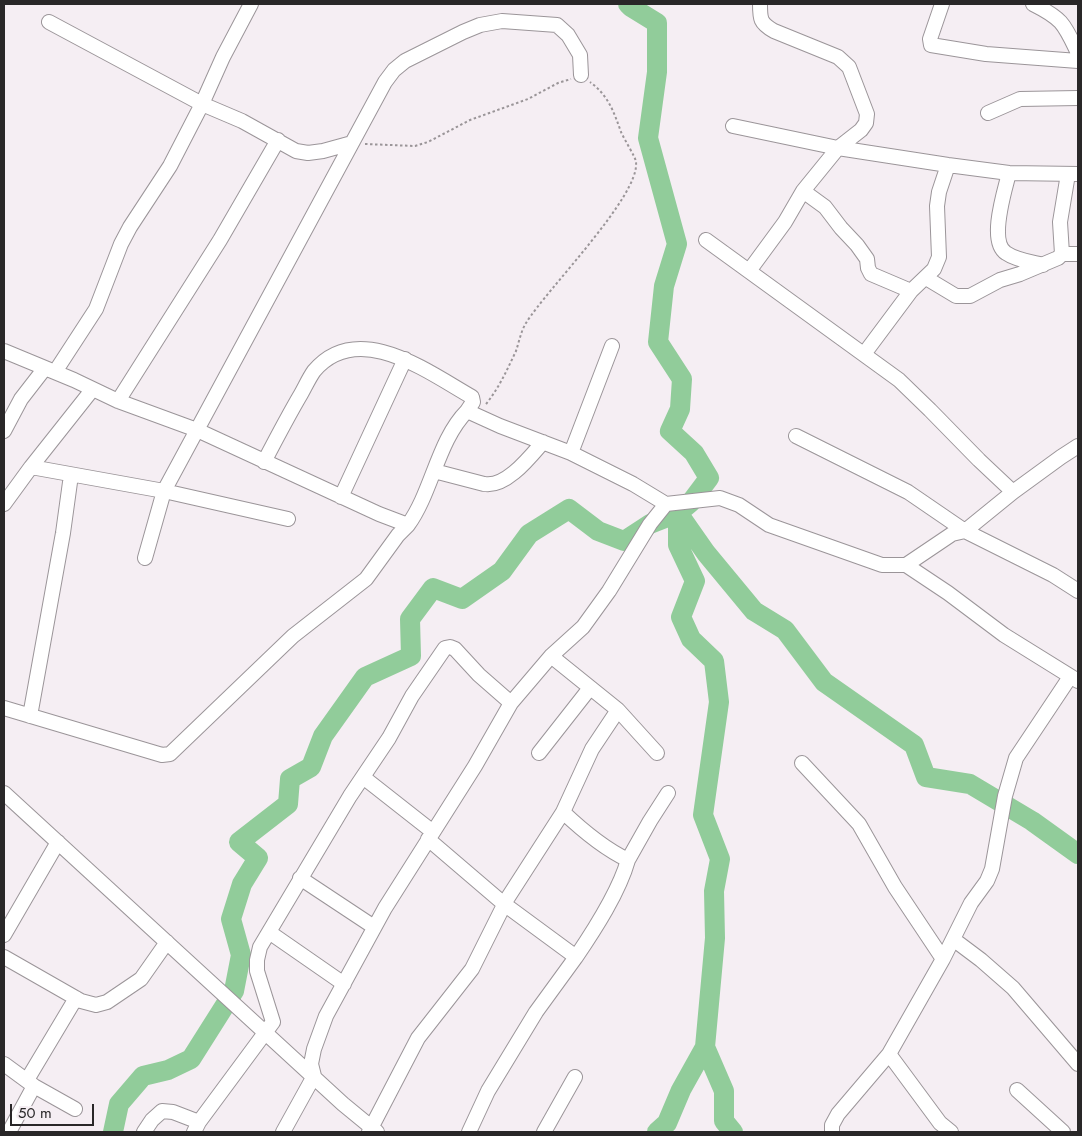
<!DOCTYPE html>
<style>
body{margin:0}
#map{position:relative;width:1082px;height:1136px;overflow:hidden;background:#f5eef3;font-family:Jost,sans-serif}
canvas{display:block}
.frame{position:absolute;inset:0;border:5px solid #292728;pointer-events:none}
.scale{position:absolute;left:10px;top:1104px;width:84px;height:22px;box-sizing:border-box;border:2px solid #292728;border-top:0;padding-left:6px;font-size:15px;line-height:18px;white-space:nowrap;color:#292728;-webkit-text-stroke:4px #f5eef3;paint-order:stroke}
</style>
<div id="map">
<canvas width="1082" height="1136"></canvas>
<div class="frame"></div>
<div class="scale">50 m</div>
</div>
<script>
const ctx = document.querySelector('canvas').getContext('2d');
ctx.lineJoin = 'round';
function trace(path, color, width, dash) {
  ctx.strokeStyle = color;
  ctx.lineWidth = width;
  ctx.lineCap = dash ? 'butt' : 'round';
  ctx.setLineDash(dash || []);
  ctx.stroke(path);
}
const river = new Path2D(`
 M 678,513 L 678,545 L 695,581 L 681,617 L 691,639 L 714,661 L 719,702 L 703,815 L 720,859 L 714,891 L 715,938 L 705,1047 L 724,1091 L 724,1121 L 733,1132
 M 678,513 L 706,553 L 754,611 L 785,630 L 824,682 L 914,745 L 926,777 L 970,784 L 1032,821 L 1078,854
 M 113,1132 L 119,1104 L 143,1076 L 168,1070 L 191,1059 L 234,991 L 241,955 L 231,919 L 242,884 L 258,858 L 239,842 L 288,804 L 290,779 L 311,767 L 323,736 L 365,677 L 411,656 L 410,619 L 433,588 L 462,599 L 502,571 L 529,534 L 569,509 L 598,531 L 624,541 L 650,524 L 678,513 L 691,502 L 709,478 L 694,453 L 670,431 L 680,409 L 682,379 L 658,342 L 664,286 L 677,244 L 648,138 L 657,72 L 657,23 L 631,7 L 628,4
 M 657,1132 L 667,1123 L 681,1090 L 705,1047`);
const path = new Path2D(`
 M 365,144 L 415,146 L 428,142 L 470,120 L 528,99 L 558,83 L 571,79
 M 486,404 C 499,388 507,370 516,351 C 519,342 521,331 526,323 C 547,289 640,196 636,162 C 636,158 624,139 621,132 C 614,112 608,95 590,82`);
const minor = new Path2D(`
 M 942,4 L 930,39 L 931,45 L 986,54 L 1078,61
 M 1033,4 C 1063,19 1064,24 1078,53
 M 49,22 L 202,104 L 242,121 L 296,151 L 308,153 L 323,151 L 352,143
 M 988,113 L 1020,99 L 1078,98
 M 733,126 L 838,148 L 948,165 L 1009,173 L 1078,174
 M 1009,173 C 1005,190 988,241 1006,253 C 1016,260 1031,262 1043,265
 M 803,191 L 825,207 L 841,228 L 857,245 L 867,259 L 868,268 L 871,274 L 911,291
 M 706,240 L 899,380 L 930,410 L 979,460 L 1013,492
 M 1062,254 L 1078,254
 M 749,271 L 785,222 L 803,191 L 838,148 L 861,130 L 866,123 L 867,114 L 849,67 L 838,57 L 774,31 C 760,23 760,19 760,4
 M 926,278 L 956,296 L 970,296 L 1000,280 L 1020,274 L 1058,258 L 1062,254 L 1060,222 L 1068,174
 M 4,351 L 74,380 L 118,401 L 197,430 L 379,514 L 408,525 C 432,492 438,440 467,411 L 500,426 L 571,453 L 633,484 L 666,504 L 720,498 L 739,505 L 769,525 L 882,565 L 906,565 L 948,593 L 1004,635 L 1078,681
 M 864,354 L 911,291 L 934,269 L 939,257 L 937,206 L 939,192 L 948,165
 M 55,372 L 96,309 L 121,244 L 130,227 L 170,166 L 202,104 L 223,57 L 251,4
 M 118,401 L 220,240 L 278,140
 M 4,431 L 21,399 L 45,368
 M 796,436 L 908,492 L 965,531 L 1053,575 L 1078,591
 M 571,453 L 612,346
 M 264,462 C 276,439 288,416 301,394 C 305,387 309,378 314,371 C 358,319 428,372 472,397 L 473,402 L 467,411
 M 31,467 L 164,491 L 385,82 L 394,70 L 405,61 L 463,32 L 480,25 L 502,21 L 557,25 L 568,35 L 580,55 L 581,75
 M 434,471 L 484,484 C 506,488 530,457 543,442
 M 341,497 L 405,359
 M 4,504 L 31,467 L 92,390
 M 145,558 L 164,491 L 288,519
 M 906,565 L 952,534 L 965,531 L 1013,492 L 1061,457 L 1078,446
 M 4,708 L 162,755 L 170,754 L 293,636 L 366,579 L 398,535 L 408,525
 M 618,710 L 657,753
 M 30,716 L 63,533 L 71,475
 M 539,753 L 590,688
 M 802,763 L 859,824 L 895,887 L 943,959
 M 363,777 L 433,832
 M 4,793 L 343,1104 L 377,1132
 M 428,839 L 504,904 L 576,957 C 595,929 619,892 628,860 C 603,848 583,831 563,812
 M 628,860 L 650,821 L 668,793
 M 300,878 L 374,927
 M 269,932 L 344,984
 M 4,935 L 58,842
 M 953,939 L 981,960 L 1013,988 L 1078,1064
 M 4,957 L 81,1001 L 96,1005 L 107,1002 L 141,979 L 167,942
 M 889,1054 L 940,1123 L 951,1132
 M 4,1064 L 34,1086 L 75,1109
 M 27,1080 L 76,998
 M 1017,1090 L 1063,1132
 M 9,1132 L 34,1086
 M 144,1132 L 152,1120 L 162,1111 L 173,1112 L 199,1122
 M 194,1132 L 199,1122 L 273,1022 L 257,971 L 257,960 L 260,947 L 350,796 L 389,738 L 412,696 L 445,648 L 450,647 L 455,649 L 479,675 L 511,703
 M 283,1132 L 314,1076 L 311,1064 L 314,1049 L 326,1016 L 385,908 L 475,766 L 511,703 L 551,656 L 583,627 L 609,591 L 650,524 L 666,504
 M 369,1132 L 418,1038 L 472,969 L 507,899 L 563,812 L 592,749 L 618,710 L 551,656
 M 469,1132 L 488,1091 L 536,1012 L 576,957
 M 544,1132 L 575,1077
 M 832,1132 L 832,1125 L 838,1114 L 889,1054 L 943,959 L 971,903 L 987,881 L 992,869 L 1005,796 L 1016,758 L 1070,677`);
trace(river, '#91cc9a', 20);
trace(minor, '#9b9599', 16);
trace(path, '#9a9598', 2, [2.5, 2.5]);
trace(minor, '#fff', 14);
</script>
